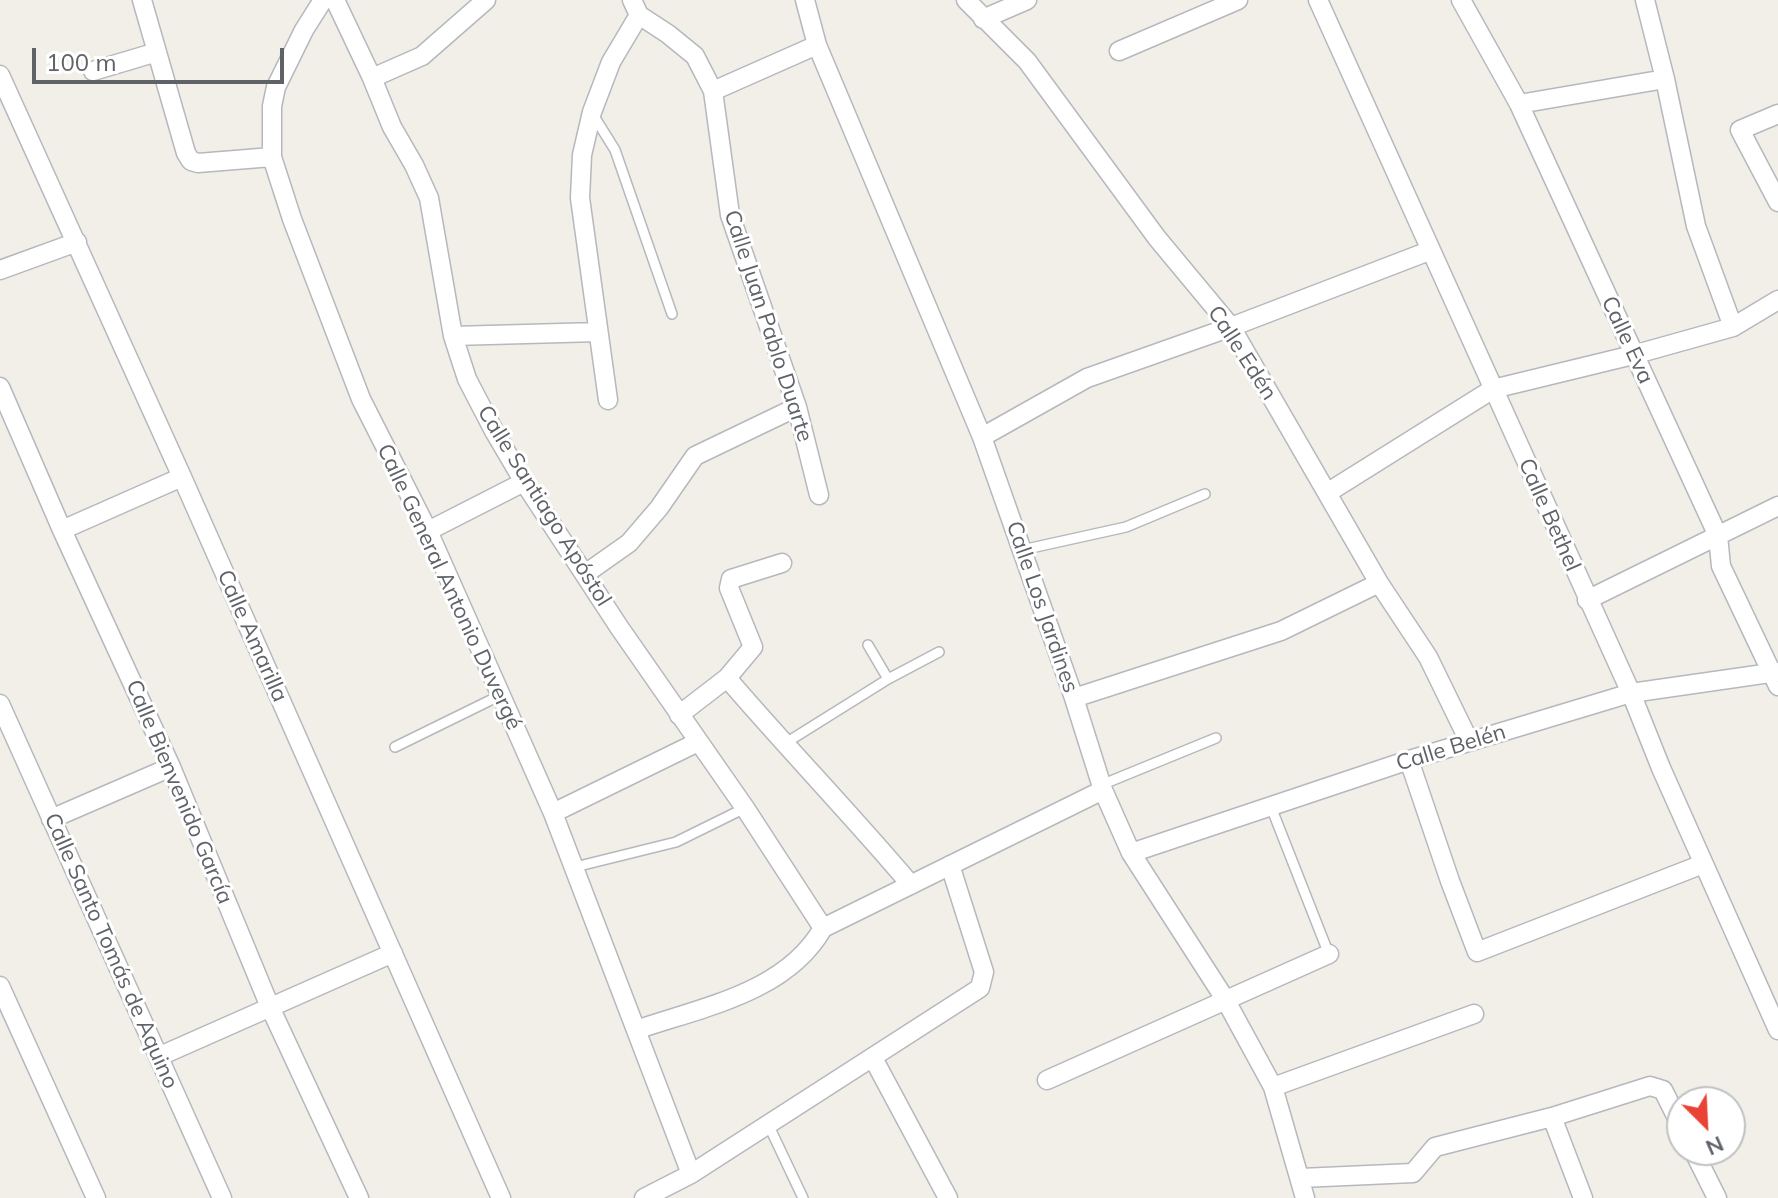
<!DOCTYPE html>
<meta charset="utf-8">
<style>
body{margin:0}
#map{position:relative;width:1778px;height:1198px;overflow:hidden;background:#f1efe8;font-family:Mulish,sans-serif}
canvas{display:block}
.north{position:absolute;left:1666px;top:1086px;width:80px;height:80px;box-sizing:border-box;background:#fff;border:2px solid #bfc1c3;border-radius:50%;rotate:156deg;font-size:22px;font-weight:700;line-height:32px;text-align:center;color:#5f6368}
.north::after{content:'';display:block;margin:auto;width:28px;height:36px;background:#ea4335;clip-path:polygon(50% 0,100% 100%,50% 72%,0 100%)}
.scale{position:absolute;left:32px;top:48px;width:252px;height:36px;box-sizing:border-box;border:4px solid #5f6368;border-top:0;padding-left:10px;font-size:24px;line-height:28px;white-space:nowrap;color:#5f6368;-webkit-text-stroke:6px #fff;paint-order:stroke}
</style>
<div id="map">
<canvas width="1778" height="1198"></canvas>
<div class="north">N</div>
<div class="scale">100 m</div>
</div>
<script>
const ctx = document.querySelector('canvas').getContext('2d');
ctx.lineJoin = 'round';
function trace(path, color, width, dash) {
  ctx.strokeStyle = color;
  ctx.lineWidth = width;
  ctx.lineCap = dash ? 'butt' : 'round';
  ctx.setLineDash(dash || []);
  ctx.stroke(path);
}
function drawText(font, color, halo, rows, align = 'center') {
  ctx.font = font + ' Mulish,sans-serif';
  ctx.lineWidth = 6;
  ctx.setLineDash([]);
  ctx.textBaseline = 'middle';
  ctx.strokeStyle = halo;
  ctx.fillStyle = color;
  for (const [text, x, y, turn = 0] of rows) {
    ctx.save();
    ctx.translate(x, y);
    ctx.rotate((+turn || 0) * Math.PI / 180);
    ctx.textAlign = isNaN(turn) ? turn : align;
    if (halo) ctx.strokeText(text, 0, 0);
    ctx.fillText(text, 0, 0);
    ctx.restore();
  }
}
const service = new Path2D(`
 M 592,113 L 615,150 L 672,314
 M 1022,550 L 1126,527 L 1205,494
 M 868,645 L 888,679
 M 784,744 L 888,679 L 939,652
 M 395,747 L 501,695
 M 1101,785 L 1216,738
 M 1271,807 L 1330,957
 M 575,867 L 676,842 L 745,808
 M 768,1124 L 803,1198`);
const minor = new Path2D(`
 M 142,0 L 186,153 L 191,161 L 198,163 L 272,157
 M 323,0 L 304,30 L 276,87 L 272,106 L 272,157 L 292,219 L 361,399 L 428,531 L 553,813 L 691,1174
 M 335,0 L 372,78 L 392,127 L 414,165 L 429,198 L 453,336 L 467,379 L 494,431 L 524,482 L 619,627 L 745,808 L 823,928
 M 632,0 L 639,15 L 668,34 L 695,56 L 713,91 L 730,215 L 797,407 L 819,495
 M 805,0 L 817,45 L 982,437 L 1074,698 L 1103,790 L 1131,853 L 1225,999 L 1273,1087 L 1305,1198
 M 966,0 L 1027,61 L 1157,238 L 1231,327 L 1379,583 L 1428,657 L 1469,741
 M 1318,0 L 1631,693 L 1661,768 L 1778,1030
 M 1461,0 L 1519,104 L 1718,536 L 1721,566 L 1778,686
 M 1645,0 L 1665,79 L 1696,226 L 1733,327
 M 983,19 L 1027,0
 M 1119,51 L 1238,0
 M 93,71 L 157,52
 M 0,75 L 182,477 L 501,1198
 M 372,78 L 422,56 L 486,0
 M 713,91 L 817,45
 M 1519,104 L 1665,79
 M 1778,114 L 1740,130 L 1778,202
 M 0,270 L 77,242
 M 453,336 L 598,332
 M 0,387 L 62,530 L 171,767 L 270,1007 L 359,1198
 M 608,400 L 580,198 L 582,155 L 592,112 L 611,62 L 639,15
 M 982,437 L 1087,378 L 1231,327 L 1429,251
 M 1327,493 L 1493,389 L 1633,355 L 1733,327 L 1778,300
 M 62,530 L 182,477
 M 428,531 L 524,482
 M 585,574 L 629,543 L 659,508 L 695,456 L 797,407
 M 1587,600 L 1778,506
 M 727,678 C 787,748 851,814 911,885
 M 1074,698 L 1281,631 L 1379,583
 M 0,704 L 222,1198
 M 679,715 L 727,678 L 753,647 L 729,588 L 731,579 L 782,563
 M 1409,760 L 1450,881 L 1477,952 L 1703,864
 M 553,813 L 698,742
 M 51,819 L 171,767
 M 1131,853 L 1409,760 L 1631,693 L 1778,672
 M 0,986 L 96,1198
 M 636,1030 C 702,1007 786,993 823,928 L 1103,790
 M 160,1056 L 393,953
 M 873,1058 L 948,1198
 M 1047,1080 L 1329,954
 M 1273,1087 L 1474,1014
 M 1552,1117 L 1583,1198
 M 1693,1150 L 1717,1198
 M 1301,1178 L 1413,1173 L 1435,1147 L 1552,1117 L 1650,1086 L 1663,1090 L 1682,1128
 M 644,1198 L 691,1174 L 980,988 L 984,972 L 950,865`);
const streetNames = [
 ["Calle Juan Pablo Duarte",768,326,72],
 ["Calle Eva",1627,340,65],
 ["Calle Edén",1242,353,57],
 ["Calle Santiago Apóstol",544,506,58],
 ["Calle Bethel",1549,515,66],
 ["Calle General Antonio Duvergé",449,587,65],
 ["Calle Los Jardines",1042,607,71],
 ["Calle Amarilla",252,636,66],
 ["Calle Belén",1451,748,-17],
 ["Calle Bienvenido García",179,792,67],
 ["Calle Santo Tomás de Aquino",111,951,66]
];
trace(service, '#b5b8bc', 12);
trace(minor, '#b5b8bc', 21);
trace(service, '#fff', 9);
trace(minor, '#fff', 18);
drawText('22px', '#5f6368', '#fff', streetNames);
</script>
